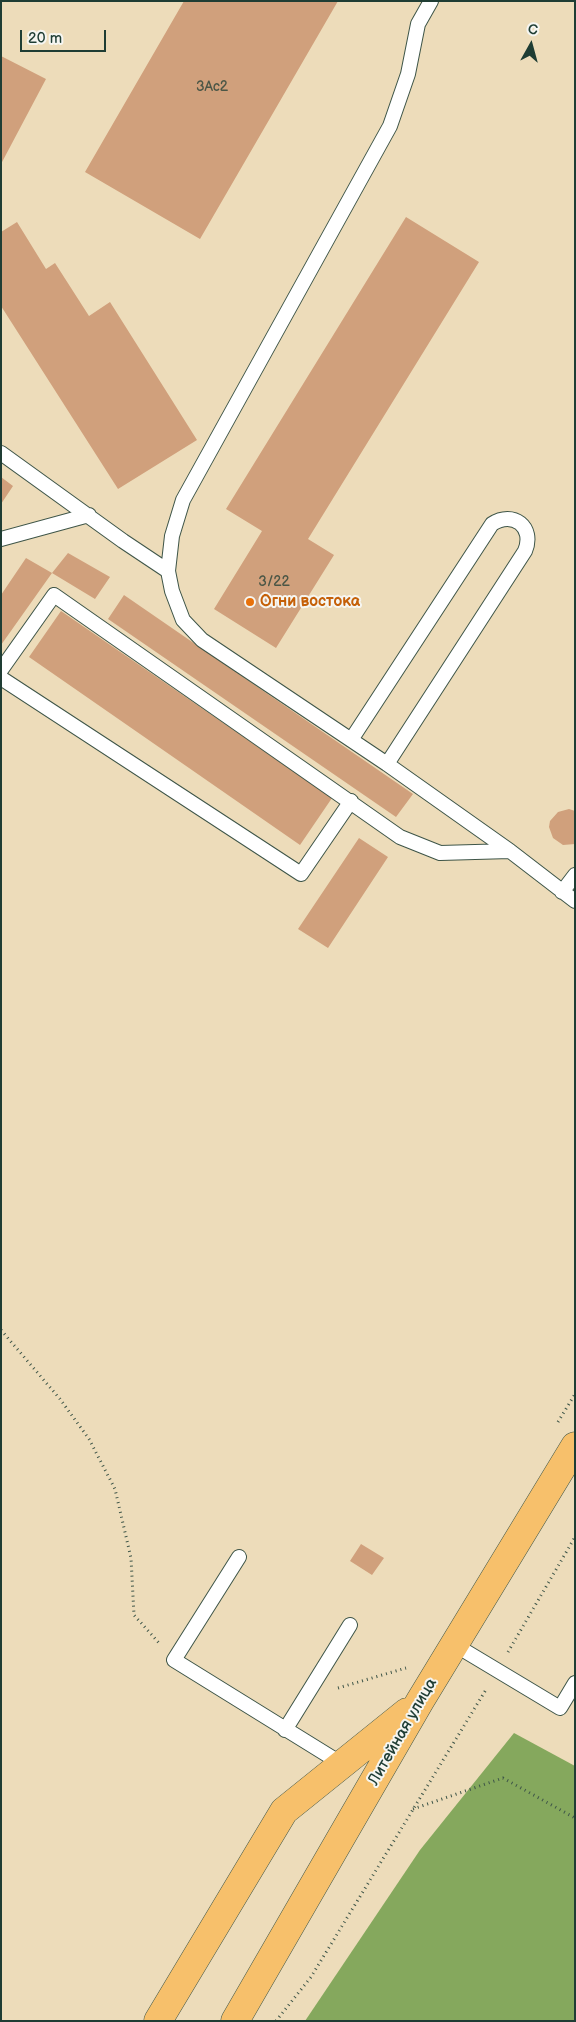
<!DOCTYPE html>
<meta charset="utf-8">
<style>
body{margin:0}
#map{position:relative;width:576px;height:2022px;overflow:hidden;background:#eddcba;font-family:"Balsamiq Sans",sans-serif}
canvas{display:block}
.frame{position:absolute;inset:0;border:2px solid #1f3d34;pointer-events:none}
.north{position:absolute;left:506px;top:20px;width:50px;height:50px;-webkit-text-stroke:4px #f6f6f2;paint-order:stroke;rotate:7deg;font-size:14px;font-weight:700;line-height:20px;text-align:center;color:#1f3d34}
.north::after{content:'';display:block;margin:auto;width:18px;height:22px;background:#1f3d34;clip-path:polygon(50% 0,100% 100%,50% 72%,0 100%)}
.scale{position:absolute;left:20px;top:30px;width:86px;height:22px;box-sizing:border-box;border:2px solid #1f3d34;border-top:0;padding-left:6px;font-size:15px;line-height:18px;white-space:nowrap;color:#1f3d34;-webkit-text-stroke:4px #f6f6f2;paint-order:stroke}
</style>
<div id="map">
<canvas width="576" height="2022"></canvas>
<div class="frame"></div>
<div class="north">С</div>
<div class="scale">20 m</div>
</div>
<script>
const ctx = document.querySelector('canvas').getContext('2d');
ctx.lineJoin = 'round';
function paint(path, color) {
  ctx.fillStyle = color;
  ctx.fill(path, 'evenodd');
}
function trace(path, color, width, dash) {
  ctx.strokeStyle = color;
  ctx.lineWidth = width;
  ctx.lineCap = dash ? 'butt' : 'round';
  ctx.setLineDash(dash || []);
  ctx.stroke(path);
}
function drawText(font, color, halo, rows, align = 'center') {
  ctx.font = font + ' "Balsamiq Sans",sans-serif';
  ctx.lineWidth = 4;
  ctx.setLineDash([]);
  ctx.textBaseline = 'middle';
  ctx.strokeStyle = halo;
  ctx.fillStyle = color;
  for (const [text, x, y, turn = 0] of rows) {
    ctx.save();
    ctx.translate(x, y);
    ctx.rotate((+turn || 0) * Math.PI / 180);
    ctx.textAlign = isNaN(turn) ? turn : align;
    if (halo) ctx.strokeText(text, 0, 0);
    ctx.fillText(text, 0, 0);
    ctx.restore();
  }
}
const forest = new Path2D(`
 M 514,1733 L 575,1766 L 575,2021 L 305,2021 L 420,1850 Z`);
const building = new Path2D(`
 M 184,1 L 338,1 L 200,239 L 85,172 Z
 M 1,56 L 46,79 L 1,164 Z
 M 406,217 L 479,262 L 308,539 L 334,555 L 276,648 L 214,609 L 262,531 L 226,509 Z
 M 17,222 L 46,269 L 55,263 L 89,316 L 110,302 L 197,440 L 118,489 L 1,306 L 1,232 Z
 M 1,477 L 13,486 L 1,504 Z
 M 68,553 L 110,577 L 95,599 L 52,573 L 1,645 L 1,595 L 26,558 L 52,573 Z
 M 124,595 L 413,794 L 396,817 L 108,619 Z
 M 61,611 L 332,798 L 300,845 L 29,657 Z
 M 569,809 L 575,811 L 575,844 L 563,845 L 553,838 L 549,827 L 550,821 L 558,812 Z
 M 359,838 L 388,857 L 328,948 L 298,929 Z
 M 361,1544 L 384,1558 L 372,1575 L 350,1561 Z`);
const path = new Path2D(`
 M 1,1330 L 60,1399 L 89,1439 L 115,1489 L 131,1558 L 134,1615 L 159,1643
 M 558,1422 L 575,1394
 M 508,1652 L 575,1537
 M 338,1688 L 406,1668
 M 413,1809 L 503,1778 L 575,1818
 M 276,2021 L 311,1977 L 487,1688`);
const service = new Path2D(`
 M 431,1 L 418,24 L 408,74 L 390,126 L 183,500 L 172,536 L 168,571 L 172,591 L 183,620 L 202,640 L 387,764 L 510,851 L 575,901
 M 1,453 L 123,541 L 168,571
 M 1,539 L 89,515
 M 1,670 L 54,595 L 400,837 L 440,853 L 510,851
 M 1,678 L 301,874 L 351,801
 M 351,740 L 492,524 C 513,510 535,527 525,551 L 387,764
 M 562,892 L 575,875
 M 239,1557 L 174,1660 L 342,1764
 M 455,1645 L 560,1708 L 575,1683
 M 285,1730 L 350,1625`);
const primary = new Path2D(`
 M 158,2021 L 284,1811 L 407,1712
 M 235,2021 L 420,1701 L 575,1446`);
const markers = [
 [250,602,5,"#e8710a"]
];
const numberNames = [
 ["3Ас2",212,87],
 ["3/22",274,582]
];
const foodNames = [
 ["Огни востока",260,602]
];
const streetNames = [
 ["Литейная улица",403,1732,-60]
];
paint(forest, '#85a85d');
paint(building, '#d0a07c');
trace(service, '#3e5548', 16);
trace(primary, '#3e5548', 29);
trace(path, '#3e5548', 3, [1, 4]);
trace(service, '#fff', 14);
trace(primary, '#f7c06b', 28);
for (const [x, y, r, color] of markers) {
  const dot = new Path2D();
  dot.arc(x, y, r, 0, 2 * Math.PI);
  ctx.fillStyle = color;
  ctx.fill(dot);
  trace(dot, '#f6f6f2', 2);
}
drawText('14px', '#4b5646', null, numberNames);
drawText('bold 16px', '#c56008', '#f6f6f2', foodNames, 'left');
drawText('16px', '#1f3d34', '#f6f6f2', streetNames);
</script>
